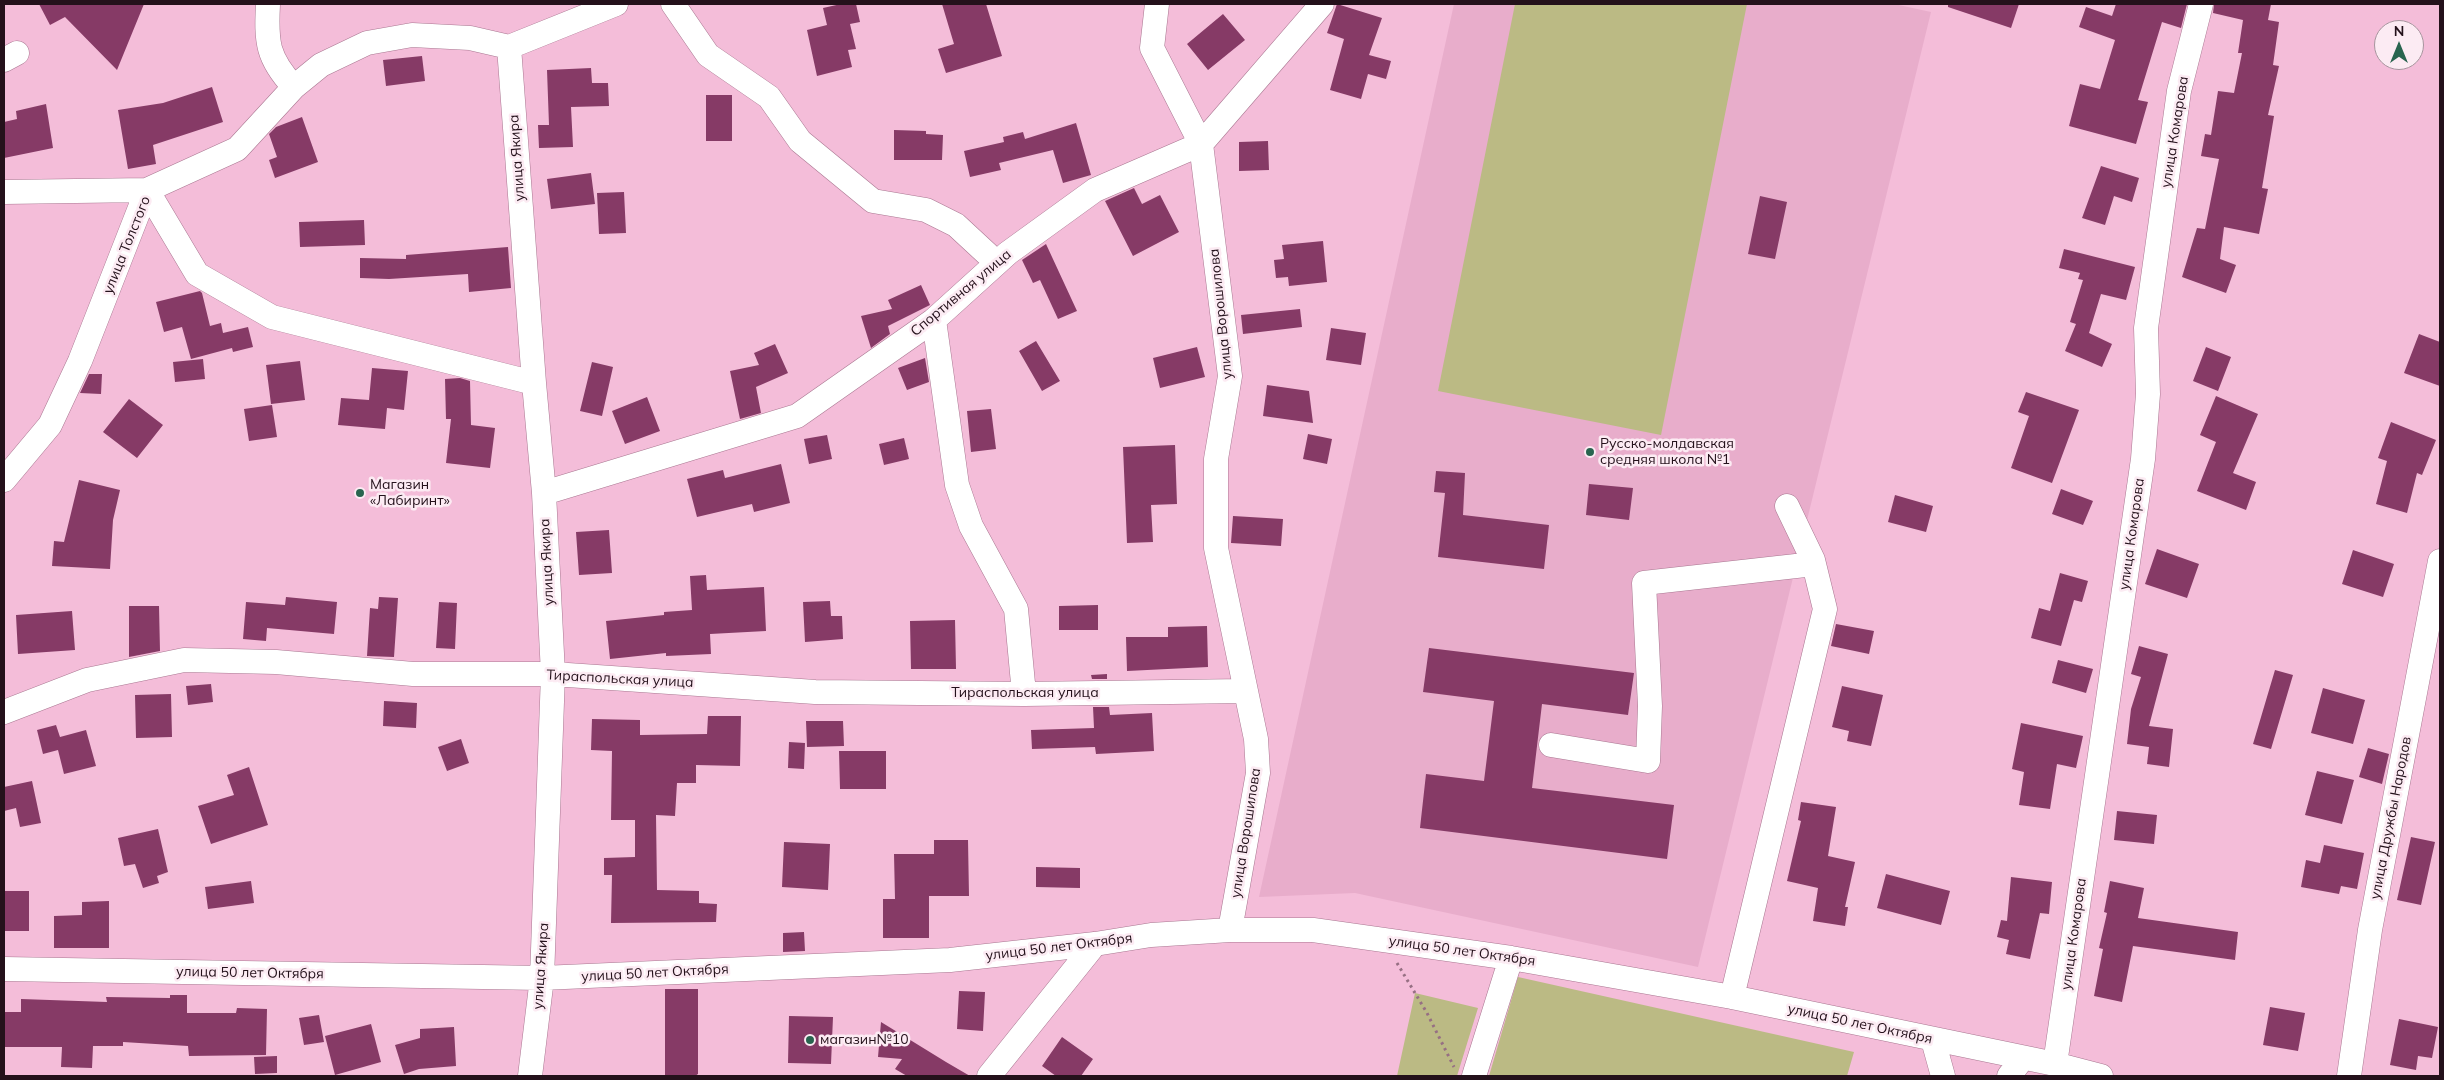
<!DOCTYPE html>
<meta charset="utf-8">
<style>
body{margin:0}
#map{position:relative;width:2444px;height:1080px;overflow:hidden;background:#f4bdd9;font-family:Mulish,sans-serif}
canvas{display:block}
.frame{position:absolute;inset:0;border:5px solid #24111b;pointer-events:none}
.north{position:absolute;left:2374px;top:20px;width:50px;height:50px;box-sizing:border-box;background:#fcebf3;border:1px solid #a6949d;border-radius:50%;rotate:0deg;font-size:14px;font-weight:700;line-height:20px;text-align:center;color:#24111b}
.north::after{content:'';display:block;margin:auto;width:18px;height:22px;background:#29644f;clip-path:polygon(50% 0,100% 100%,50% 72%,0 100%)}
</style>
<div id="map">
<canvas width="2444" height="1080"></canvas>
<div class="frame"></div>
<div class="north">N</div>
</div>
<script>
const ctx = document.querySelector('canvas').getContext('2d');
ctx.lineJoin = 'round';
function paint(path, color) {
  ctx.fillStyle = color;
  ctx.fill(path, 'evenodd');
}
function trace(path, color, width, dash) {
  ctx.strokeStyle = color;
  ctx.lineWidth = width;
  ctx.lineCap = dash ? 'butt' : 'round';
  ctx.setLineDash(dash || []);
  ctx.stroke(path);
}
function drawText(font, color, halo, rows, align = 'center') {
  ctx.font = font + ' Mulish,sans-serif';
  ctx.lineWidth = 5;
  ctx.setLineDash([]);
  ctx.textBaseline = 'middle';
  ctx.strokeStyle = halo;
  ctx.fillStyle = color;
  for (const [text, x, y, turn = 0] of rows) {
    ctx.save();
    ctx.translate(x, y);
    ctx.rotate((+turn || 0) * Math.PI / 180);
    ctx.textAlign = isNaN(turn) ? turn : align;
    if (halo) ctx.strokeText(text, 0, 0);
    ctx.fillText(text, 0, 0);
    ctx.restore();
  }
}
const built = new Path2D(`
 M 1454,4 L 1894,4 L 1931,12 L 1698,967 L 1355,893 L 1259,897 Z`);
const green = new Path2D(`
 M 1515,4 L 1747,4 L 1661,435 L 1438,391 Z
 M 1518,977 L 1854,1052 L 1847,1076 L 1489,1076 Z
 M 1415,993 L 1478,1008 L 1457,1076 L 1397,1076 Z`);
const building = new Path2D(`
 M 39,4 L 144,4 L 117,70 L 65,17 L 50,25 Z
 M 841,4 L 856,4 L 860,22 L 850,24 L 856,49 L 848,50 L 852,67 L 817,76 L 807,30 L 827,25 L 823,8 Z
 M 942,4 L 986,4 L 1002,56 L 946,73 L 938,49 L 954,44 Z
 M 1337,4 L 1382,18 L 1369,55 L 1391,61 L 1386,79 L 1368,74 L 1361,99 L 1330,90 L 1344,39 L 1327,33 Z
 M 1948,4 L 2019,4 L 2011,28 L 1948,7 Z
 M 2116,4 L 2187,4 L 2181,28 L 2162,22 L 2138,100 L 2148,102 L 2136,144 L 2069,126 L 2080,84 L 2100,89 L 2115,40 L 2079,27 L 2086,7 L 2112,16 Z
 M 2214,4 L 2271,4 L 2268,20 L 2279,22 L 2273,65 L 2279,66 L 2268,115 L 2274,116 L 2262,188 L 2268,189 L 2259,234 L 2224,227 L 2220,259 L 2236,265 L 2226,293 L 2182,277 L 2197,228 L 2205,229 L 2219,159 L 2201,156 L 2205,134 L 2211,135 L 2218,91 L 2234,93 L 2242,53 L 2238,53 L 2243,20 L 2213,13 Z
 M 1223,14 L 1245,40 L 1208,70 L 1187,44 Z
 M 422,56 L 425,81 L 386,86 L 383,60 Z
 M 591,68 L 592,83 L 608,83 L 609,106 L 571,107 L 573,147 L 539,148 L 538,125 L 549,125 L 547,70 Z
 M 212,87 L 223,122 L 153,145 L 156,164 L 128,169 L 118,110 L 163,103 Z
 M 706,95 L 732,95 L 732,141 L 706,141 Z
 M 46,104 L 53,148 L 4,158 L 4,122 L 17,119 L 16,111 Z
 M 302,117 L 318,162 L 275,178 L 269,160 L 277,157 L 269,134 L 276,127 Z
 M 1076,123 L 1091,175 L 1063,183 L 1053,150 L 999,163 L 1001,170 L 970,177 L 964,151 L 1004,142 L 1003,137 L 1023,132 L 1025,139 Z
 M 894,130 L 926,131 L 926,134 L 943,135 L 942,160 L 894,160 Z
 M 1268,141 L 1269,170 L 1239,171 L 1239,142 Z
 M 2101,166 L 2139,178 L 2132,202 L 2114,196 L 2105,225 L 2082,218 Z
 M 591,173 L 595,204 L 551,209 L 547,179 Z
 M 1134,188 L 1142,204 L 1160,195 L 1179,232 L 1133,256 L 1105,201 Z
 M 624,192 L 626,233 L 599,234 L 597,193 Z
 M 1760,196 L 1787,202 L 1775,259 L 1748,254 Z
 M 364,220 L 365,245 L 300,247 L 299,222 Z
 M 1323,241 L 1327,282 L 1289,286 L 1288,277 L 1276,278 L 1274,260 L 1284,259 L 1282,245 Z
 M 1046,244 L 1077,311 L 1058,319 L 1040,280 L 1033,283 L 1022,260 Z
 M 508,247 L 511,288 L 469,292 L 468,274 L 389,279 L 360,278 L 360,258 L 406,259 L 406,255 Z
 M 2064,249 L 2135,267 L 2126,300 L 2101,294 L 2089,333 L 2112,344 L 2102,367 L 2065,351 L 2076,324 L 2070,322 L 2083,280 L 2078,279 L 2080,273 L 2059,268 Z
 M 921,285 L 930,305 L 888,326 L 890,334 L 871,348 L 861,316 L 892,309 L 888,300 Z
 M 200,291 L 202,293 L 210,326 L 221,323 L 223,333 L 248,327 L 253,347 L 233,352 L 232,348 L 191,359 L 182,327 L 164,332 L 156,302 Z
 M 1300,309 L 1302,327 L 1243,334 L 1241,315 Z
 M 1331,328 L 1366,333 L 1361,365 L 1326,360 Z
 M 2419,334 L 2440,342 L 2440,386 L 2404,373 Z
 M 1036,341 L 1060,381 L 1042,391 L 1019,351 Z
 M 775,344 L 788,373 L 756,387 L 761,413 L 740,419 L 730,371 L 759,365 L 754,353 Z
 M 1197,347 L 1205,377 L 1160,388 L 1153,358 Z
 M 2206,347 L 2231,357 L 2218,391 L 2193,381 Z
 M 925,358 L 929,382 L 907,390 L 898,368 Z
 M 203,359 L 205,379 L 175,382 L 173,362 Z
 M 300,361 L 305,400 L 271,404 L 266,365 Z
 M 592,362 L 613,367 L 602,416 L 580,411 Z
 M 372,368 L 408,371 L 404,410 L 387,408 L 385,429 L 338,425 L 341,398 L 369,400 Z
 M 89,374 L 102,374 L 101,394 L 80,393 Z
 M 460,378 L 470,381 L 471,425 L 495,428 L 490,468 L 446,463 L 451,419 L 446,419 L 445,379 Z
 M 1267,385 L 1309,391 L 1313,423 L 1263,416 Z
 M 2026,392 L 2079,410 L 2052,483 L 2011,468 L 2029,416 L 2018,412 Z
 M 2216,396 L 2258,414 L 2233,473 L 2256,482 L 2246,510 L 2197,491 L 2216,442 L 2200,435 Z
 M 647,397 L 660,431 L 625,444 L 612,411 Z
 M 129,399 L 163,425 L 137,458 L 103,432 Z
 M 272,405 L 277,437 L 249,441 L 244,409 Z
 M 991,409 L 996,449 L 971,452 L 967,411 Z
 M 2391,422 L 2436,440 L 2422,475 L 2417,473 L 2407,513 L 2376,504 L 2387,461 L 2378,458 Z
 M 1308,434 L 1332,439 L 1327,464 L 1303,459 Z
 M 827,435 L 832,459 L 809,464 L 804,439 Z
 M 904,438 L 909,459 L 884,465 L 879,444 Z
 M 1175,445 L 1177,504 L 1151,505 L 1153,542 L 1127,543 L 1123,447 Z
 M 781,464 L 790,503 L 754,512 L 752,504 L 697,517 L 687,479 L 723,470 L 725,478 Z
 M 1436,471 L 1465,473 L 1463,515 L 1549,525 L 1544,569 L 1438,557 L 1445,493 L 1434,492 Z
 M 79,480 L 120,490 L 113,520 L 110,569 L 52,566 L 54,541 L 64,542 Z
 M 1589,484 L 1633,488 L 1629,520 L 1586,515 Z
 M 2061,489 L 2093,501 L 2083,525 L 2052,514 Z
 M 1895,495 L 1933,506 L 1926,532 L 1888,522 Z
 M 1233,516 L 1283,519 L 1281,546 L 1231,543 Z
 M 609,530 L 612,573 L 579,575 L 576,532 Z
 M 2157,549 L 2199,564 L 2187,598 L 2145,584 Z
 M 2353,550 L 2394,564 L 2383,597 L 2342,584 Z
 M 2060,573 L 2088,581 L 2082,602 L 2074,600 L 2061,646 L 2031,638 L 2039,608 L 2050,611 Z
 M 706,575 L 707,590 L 764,587 L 766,631 L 710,634 L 711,654 L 666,656 L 666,653 L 610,659 L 606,621 L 664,615 L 664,612 L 692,610 L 690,576 Z
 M 286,597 L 337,602 L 334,634 L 267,628 L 266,641 L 243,639 L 246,602 L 285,605 Z
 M 379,597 L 398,598 L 394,657 L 367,656 L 370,608 L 378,609 Z
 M 830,601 L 831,616 L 842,616 L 843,639 L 805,642 L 803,602 Z
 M 439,602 L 457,603 L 455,649 L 436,648 Z
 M 1098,605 L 1098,630 L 1059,630 L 1059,606 Z
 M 129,606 L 159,606 L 160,651 L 129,657 Z
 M 72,611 L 75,650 L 18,654 L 16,615 Z
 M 955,620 L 956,669 L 911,669 L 910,621 Z
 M 1836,624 L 1874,631 L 1869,654 L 1831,646 Z
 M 1207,626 L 1208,667 L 1127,671 L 1126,637 L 1168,637 L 1168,627 Z
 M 2139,646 L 2168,654 L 2149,726 L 2173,729 L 2169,767 L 2147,764 L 2149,747 L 2127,744 L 2131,709 L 2141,677 L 2131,674 Z
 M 1429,648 L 1634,673 L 1628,715 L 1542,704 L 1532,788 L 1674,805 L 1667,859 L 1420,828 L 1426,774 L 1484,781 L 1494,701 L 1423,692 Z
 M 2058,660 L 2093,669 L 2086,693 L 2052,683 Z
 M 2275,670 L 2293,675 L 2271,749 L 2253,744 Z
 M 1107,674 L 1107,679 L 1092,679 L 1091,675 Z
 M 211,684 L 213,702 L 188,705 L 186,686 Z
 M 1842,686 L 1883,695 L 1871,746 L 1847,741 L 1849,731 L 1832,727 Z
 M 2323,688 L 2365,700 L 2353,744 L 2311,733 Z
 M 171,694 L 172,737 L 136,738 L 135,695 Z
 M 384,701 L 417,703 L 416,728 L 383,726 Z
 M 1093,707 L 1109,707 L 1110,715 L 1152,713 L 1154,751 L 1096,754 L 1095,747 L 1032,749 L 1031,730 L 1094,728 Z
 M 708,716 L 741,716 L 740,766 L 696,765 L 696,783 L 677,783 L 675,816 L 656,815 L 657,890 L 699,891 L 699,903 L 717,904 L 716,922 L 611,923 L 612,875 L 604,875 L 604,858 L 635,857 L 635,820 L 611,820 L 612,751 L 591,750 L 592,719 L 640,720 L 640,735 L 707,734 Z
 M 806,721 L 843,721 L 844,746 L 807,747 Z
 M 2021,723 L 2083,736 L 2076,768 L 2057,764 L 2050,809 L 2019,805 L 2024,772 L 2012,769 Z
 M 56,725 L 60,737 L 86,730 L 96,766 L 64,774 L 58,750 L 43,754 L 37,730 Z
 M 461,739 L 469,763 L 447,771 L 438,747 Z
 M 789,742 L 805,743 L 804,769 L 788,768 Z
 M 2368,748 L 2389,754 L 2382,784 L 2359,777 Z
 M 839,751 L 886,751 L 886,789 L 840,789 Z
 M 249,767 L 268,825 L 211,844 L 198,806 L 234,795 L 227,775 Z
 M 2317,771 L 2354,780 L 2342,824 L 2305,815 Z
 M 32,781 L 41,823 L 20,827 L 16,808 L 4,811 L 4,787 Z
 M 1801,802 L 1836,807 L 1828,856 L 1855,862 L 1845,907 L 1848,907 L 1845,926 L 1813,921 L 1818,888 L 1787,881 L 1801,821 L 1798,820 Z
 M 2117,811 L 2157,815 L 2154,844 L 2114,840 Z
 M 158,829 L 168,872 L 157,876 L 159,883 L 143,888 L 135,864 L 124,866 L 118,838 Z
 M 2411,837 L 2435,842 L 2421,905 L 2397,900 Z
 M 934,840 L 968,840 L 969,896 L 929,896 L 929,938 L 883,938 L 883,899 L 895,899 L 894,854 L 934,854 Z
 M 784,842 L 830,844 L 828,890 L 782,887 Z
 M 2324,845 L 2364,853 L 2357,889 L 2341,886 L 2339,894 L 2301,887 L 2306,860 L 2320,863 Z
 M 1036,867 L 1080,868 L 1080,888 L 1036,887 Z
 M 1886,874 L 1950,891 L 1941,925 L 1877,908 Z
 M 2011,877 L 2052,882 L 2049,914 L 2040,913 L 2030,959 L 2006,954 L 2009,940 L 1997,937 L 2001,920 L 2007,921 Z
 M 251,881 L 254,903 L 208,909 L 205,887 Z
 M 2110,881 L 2144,888 L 2138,918 L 2238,932 L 2235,960 L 2133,946 L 2122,1002 L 2094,996 L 2103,949 L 2099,948 L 2107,913 L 2104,912 Z
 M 4,891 L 29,891 L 29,931 L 4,931 Z
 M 109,901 L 109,948 L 54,948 L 54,916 L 82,915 L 82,902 Z
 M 804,932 L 805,951 L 783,952 L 783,933 Z
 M 665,989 L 698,989 L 698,1074 L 695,1076 L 665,1076 Z
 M 959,991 L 985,992 L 983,1031 L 957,1029 Z
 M 170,995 L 187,995 L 187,1013 L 236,1013 L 237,1008 L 267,1009 L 266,1055 L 189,1056 L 188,1046 L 123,1042 L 123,1046 L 93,1046 L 92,1068 L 61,1067 L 62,1047 L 4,1047 L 4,1012 L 21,1012 L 21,999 L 107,1002 L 106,997 L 170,998 Z
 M 2270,1007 L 2305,1013 L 2298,1051 L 2263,1045 Z
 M 319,1015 L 324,1042 L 304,1045 L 299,1018 Z
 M 789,1016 L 833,1017 L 831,1064 L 788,1063 Z
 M 2399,1019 L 2438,1027 L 2432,1058 L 2418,1056 L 2416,1070 L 2390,1065 Z
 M 881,1022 L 946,1062 L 970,1076 L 907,1076 L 895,1069 L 902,1059 L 878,1057 Z
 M 371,1024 L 381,1062 L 335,1075 L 325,1036 Z
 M 454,1027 L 456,1066 L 419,1069 L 404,1074 L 395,1045 L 420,1038 L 420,1029 Z
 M 1062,1037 L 1093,1059 L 1081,1076 L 1056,1076 L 1042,1066 Z
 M 277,1056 L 277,1073 L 255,1074 L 254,1057 Z`);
const path = new Path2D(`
 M 1397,963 L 1427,1013 L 1454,1067`);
const minor = new Path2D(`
 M 268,4 C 266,42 267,58 294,87
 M 673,4 L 708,55 L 769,97 L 800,141 L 873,201 L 926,210 L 956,225 L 997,263
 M 1157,4 L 1152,48 L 1201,144 L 1230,376 L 1216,459 L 1216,548 L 1256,739 L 1258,773 L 1230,930
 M 509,47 L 534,383 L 544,493 L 553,674 L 542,978 L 530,1076
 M 4,60 L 17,53
 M 147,190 L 197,274 L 272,317 L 534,383
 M 4,192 L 147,190 L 237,149 L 294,87 L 321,65 L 367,43 L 412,35 L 470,38 L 509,47 L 616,4
 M 934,320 L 957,485 L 971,526 L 1016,609 L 1024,694
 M 4,480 L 50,425 L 80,361 L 147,190
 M 544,493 L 797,416 L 934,320 L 1008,253 L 1095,190 L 1201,144 L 1322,4
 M 4,712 L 87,680 L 184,660 L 276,662 L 413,674 L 553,674 L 815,692 L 1024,694 L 1245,691
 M 1551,745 L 1648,761 L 1650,706 L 1644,583 L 1814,564
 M 4,969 L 542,978 L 950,960 L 1095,944 L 1151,935 L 1230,930 L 1313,930 L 1511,958 L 1732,997 L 2055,1064 L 2101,1076
 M 1732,997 L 1825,609 L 1813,560 L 1787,506
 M 1933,1040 L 1943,1076
 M 2055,1064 L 2143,459 L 2148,394 L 2146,328 L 2179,91 L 2201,4
 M 989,1076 L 1095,944
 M 1474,1076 L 1511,958
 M 2009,1076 L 2023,1058
 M 2349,1076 L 2370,930 L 2440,561`);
const markers = [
 [1590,452,5,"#29644f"],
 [360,493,5,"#29644f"],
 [810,1040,5,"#29644f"]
];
const streetNames = [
 ["улица Комарова",2175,132,-81],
 ["улица Якира",517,158,-94],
 ["улица Толстого",127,245,-68],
 ["Спортивная улица",961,293,-40],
 ["улица Ворошилова",1221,314,-96],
 ["улица Комарова",2132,534,-82],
 ["улица Якира",547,562,-93],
 ["Тираспольская улица",620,679,3],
 ["Тираспольская улица",1025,693],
 ["улица Дружбы Народов",2391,818,-79],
 ["улица Ворошилова",1246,833,-81],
 ["улица Комарова",2074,934,-82],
 ["улица 50 лет Октября",1059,947,-7],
 ["улица 50 лет Октября",1462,951,8],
 ["улица Якира",541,966,-86],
 ["улица 50 лет Октября",250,973,1],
 ["улица 50 лет Октября",655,973,-3],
 ["улица 50 лет Октября",1860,1024,12]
];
const poiNames = [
 ["Русско-молдавская",1600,444],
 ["средняя школа №1",1600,460],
 ["Магазин",370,485],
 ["«Лабиринт»",370,501],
 ["магазин№10",820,1040]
];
paint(built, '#e8adcb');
paint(green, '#bbba84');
paint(building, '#863a66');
trace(minor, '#a97791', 25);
trace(path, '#966f83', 3, [2.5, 4]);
trace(minor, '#fff', 24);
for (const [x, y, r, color] of markers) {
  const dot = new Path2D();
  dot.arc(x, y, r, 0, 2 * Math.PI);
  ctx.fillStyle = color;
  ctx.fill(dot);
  trace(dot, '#fcebf3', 2);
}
drawText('14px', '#24111b', '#fcebf3', streetNames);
drawText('14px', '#24111b', '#fcebf3', poiNames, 'left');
</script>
